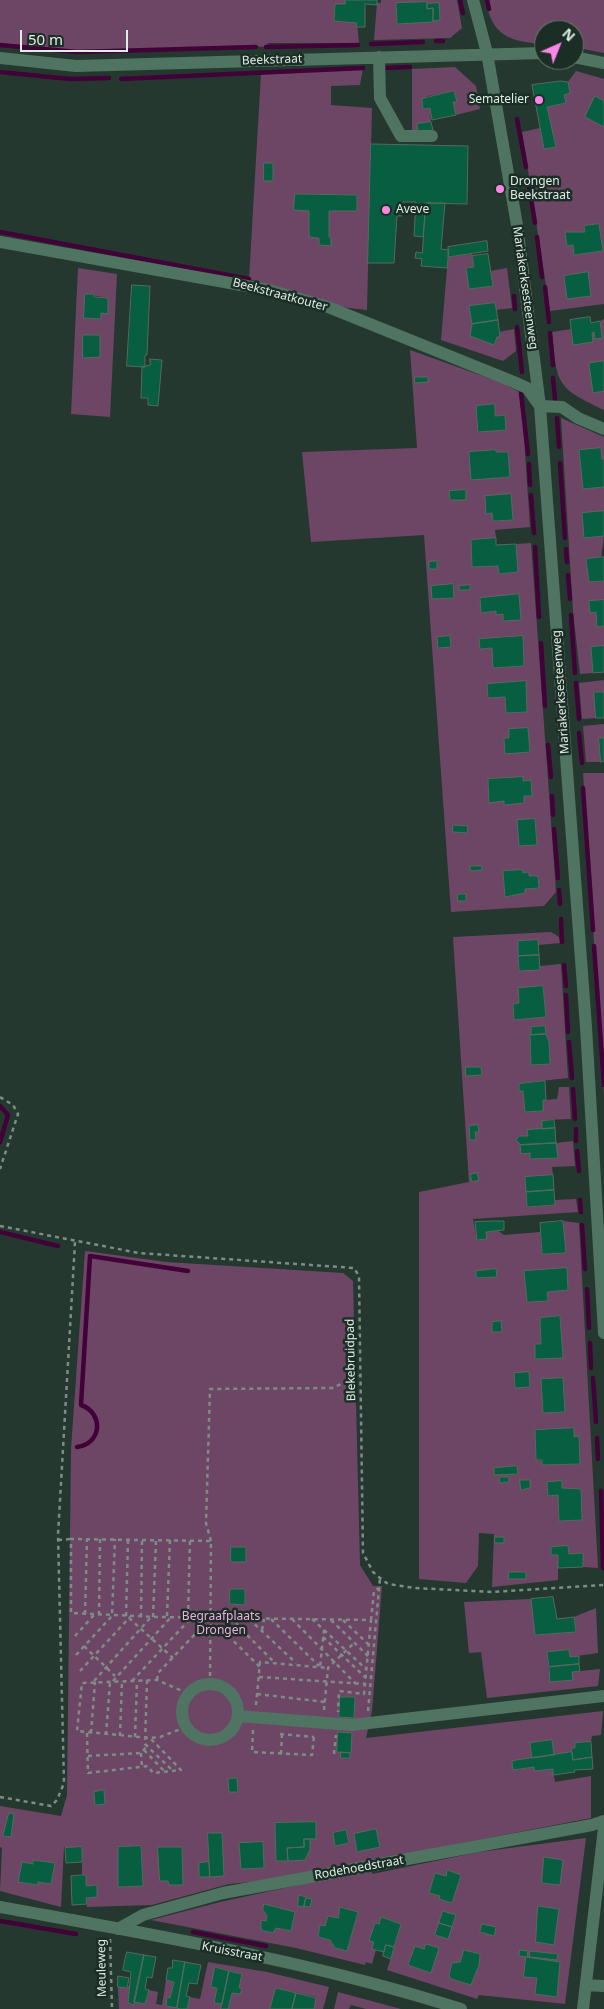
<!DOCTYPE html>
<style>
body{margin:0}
#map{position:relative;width:604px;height:2009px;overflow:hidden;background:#25382f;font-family:"Noto Sans",sans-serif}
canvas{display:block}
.north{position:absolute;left:534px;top:20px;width:50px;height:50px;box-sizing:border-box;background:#1b2e25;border:1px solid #6a7a72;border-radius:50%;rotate:44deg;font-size:14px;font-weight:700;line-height:20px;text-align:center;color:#e0ece6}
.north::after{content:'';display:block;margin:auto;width:18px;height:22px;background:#fb86e5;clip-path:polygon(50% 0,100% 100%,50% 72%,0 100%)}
.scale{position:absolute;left:20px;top:30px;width:108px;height:22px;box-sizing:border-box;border:2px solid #e0ece6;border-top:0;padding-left:6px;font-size:15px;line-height:18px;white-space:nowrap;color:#e0ece6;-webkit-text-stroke:4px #1b2e25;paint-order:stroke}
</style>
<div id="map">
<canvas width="604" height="2009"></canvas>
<div class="north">N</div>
<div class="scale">50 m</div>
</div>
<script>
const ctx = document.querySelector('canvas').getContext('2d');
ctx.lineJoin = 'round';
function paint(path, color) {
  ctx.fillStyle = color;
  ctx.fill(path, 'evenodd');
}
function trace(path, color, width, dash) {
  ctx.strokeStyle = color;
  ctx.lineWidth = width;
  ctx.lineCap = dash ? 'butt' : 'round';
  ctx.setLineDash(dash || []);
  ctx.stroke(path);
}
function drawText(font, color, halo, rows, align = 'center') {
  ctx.font = font + ' "Noto Sans",sans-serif';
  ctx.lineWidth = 5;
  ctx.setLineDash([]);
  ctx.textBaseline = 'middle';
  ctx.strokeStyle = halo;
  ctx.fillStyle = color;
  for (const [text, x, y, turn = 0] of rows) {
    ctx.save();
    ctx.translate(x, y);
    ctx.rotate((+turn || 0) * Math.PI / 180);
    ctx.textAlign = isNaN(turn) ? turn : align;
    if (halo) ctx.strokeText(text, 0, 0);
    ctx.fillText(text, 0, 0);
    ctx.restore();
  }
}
const green = new Path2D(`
 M 0,0 L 345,0 L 345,4 L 335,4 L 334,21 L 357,23 L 359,43 L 268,43 L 266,47 C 231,45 196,50 162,51 C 108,52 54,52 0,45 Z
 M 381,0 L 457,0 L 462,28 L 450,38 L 374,40 L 377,3 L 381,3 ZM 396,3 L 439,3 L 439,20 L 397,24 Z
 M 486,0 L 604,0 L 604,53 L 574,47 L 574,30 L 544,30 L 544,44 C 511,42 491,36 486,0 Z
 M 455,67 L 476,86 L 480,109 L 456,115 L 453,102 L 457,102 L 454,91 L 428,96 L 422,100 L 423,109 L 430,108 L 431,122 L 417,124 L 418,133 L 415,133 L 412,130 L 412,69 Z
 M 363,68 L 360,85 L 331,86 L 331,105 L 372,108 L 367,310 L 340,307 L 249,279 L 261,74 ZM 264,163 L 273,164 L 273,181 L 264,181 ZM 295,194 L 357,195 L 357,211 L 329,211 L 329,237 L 331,237 L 331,245 L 319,245 L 319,238 L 309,237 L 309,211 L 294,210 Z
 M 576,71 L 604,79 L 604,101 L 595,97 L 585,117 L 604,127 L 604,304 L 550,311 L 522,132 L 540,128 L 555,147 L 547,107 L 565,103 L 564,95 L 570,93 L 568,82 ZM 599,224 L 603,251 L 575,255 L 573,245 L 567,246 L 565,232 L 585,232 L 584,226 ZM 587,273 L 590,296 L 567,299 L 564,276 Z
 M 472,254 L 474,267 L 466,268 L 470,289 L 493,286 L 491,271 L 507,268 L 512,308 L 496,310 L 494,303 L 469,306 L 473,330 L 494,345 L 497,337 L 500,337 L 499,332 L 514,329 L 516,351 L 503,361 L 441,340 L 448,257 Z
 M 78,268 L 117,274 L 110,417 L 71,414 ZM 85,294 L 108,298 L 108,313 L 101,313 L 100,319 L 84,318 ZM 83,335 L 100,335 L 100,357 L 83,357 Z
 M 604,319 L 604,410 C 556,387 557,385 552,332 L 571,329 L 574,344 L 592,333 L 594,332 L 595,339 L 602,337 L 600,321 Z
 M 410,350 L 505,384 L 521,393 L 530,527 L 495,530 L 496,538 L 471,540 L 472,567 L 498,566 L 499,574 L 517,572 L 516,544 L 531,543 L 556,892 L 544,906 L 451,912 L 424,535 L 311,542 L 302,452 L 417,448 ZM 495,405 L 495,416 L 505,415 L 506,430 L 478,432 L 476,406 ZM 496,450 L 510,477 L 471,479 L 469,452 ZM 466,490 L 466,500 L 450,500 L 450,491 ZM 511,495 L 513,520 L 493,521 L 492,513 L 486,514 ZM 518,595 L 520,620 L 503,621 L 503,614 L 496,611 L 481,613 L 480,598 ZM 522,636 L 524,666 L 494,668 L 492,648 L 480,649 L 500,637 ZM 525,681 L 527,712 L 506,713 L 505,697 L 488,698 L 487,684 ZM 528,728 L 506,754 L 504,738 L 509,738 L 509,729 ZM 523,777 L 523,781 L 531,781 L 532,795 L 524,796 L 524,803 L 504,805 L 504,801 L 489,802 L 488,779 ZM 535,819 L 537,844 L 517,820 ZM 523,870 L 523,873 L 528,872 L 529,876 L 538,876 L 539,888 L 525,889 L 513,893 L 513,896 L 505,897 L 503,871 Z
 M 561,418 L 604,437 L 604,511 L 585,538 L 604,536 L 601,557 L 586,559 L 589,582 L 604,581 L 604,600 L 589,601 L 590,613 L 596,612 L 597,626 L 604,626 L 604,646 L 591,647 L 593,673 L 580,674 L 573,611 Z
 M 604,680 L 604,692 L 595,693 L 596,718 L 582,719 L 579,683 Z
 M 604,724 L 604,738 L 599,738 L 601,762 L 586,762 L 583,726 Z
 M 583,773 L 604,773 L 604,1097 Z
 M 551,932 L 559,937 L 560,943 L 538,945 L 538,940 L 518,941 L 519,971 L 540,970 L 540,966 L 561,964 L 568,1078 L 522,1083 L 519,1084 L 519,1090 L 523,1091 L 525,1112 L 543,1111 L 543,1100 L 557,1099 L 559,1087 L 569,1087 L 571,1119 L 542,1120 L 542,1129 L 527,1130 L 528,1136 L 519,1137 L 516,1140 L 522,1143 L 521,1154 L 530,1153 L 531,1159 L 557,1158 L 556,1143 L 573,1141 L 575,1166 L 552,1167 L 553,1175 L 526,1177 L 527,1207 L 555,1205 L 555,1200 L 576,1199 L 578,1212 L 473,1219 L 477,1240 L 486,1239 L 486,1232 L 497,1230 L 504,1235 L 540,1232 L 542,1254 L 565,1253 L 563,1221 L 579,1223 L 598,1568 L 583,1567 L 583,1554 L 569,1554 L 568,1546 L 551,1547 L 551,1555 L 558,1555 L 558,1580 L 492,1587 L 494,1534 L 479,1533 L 478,1566 L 466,1583 L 419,1579 L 419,1192 L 469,1182 L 453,937 ZM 543,986 L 546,1017 L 514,1020 L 513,1004 L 519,1003 L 521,988 ZM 545,1027 L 550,1063 L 531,1065 L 531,1028 ZM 567,1268 L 568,1290 L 547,1292 L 548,1301 L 527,1302 L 524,1271 ZM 560,1316 L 563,1358 L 536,1359 L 535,1344 L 541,1344 L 540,1318 ZM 541,1379 L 564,1412 L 543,1413 ZM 574,1429 L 574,1437 L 579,1437 L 580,1464 L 559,1465 L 536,1460 L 535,1430 ZM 547,1482 L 562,1482 L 562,1488 L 581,1489 L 582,1520 L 559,1521 L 558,1495 L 548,1496 Z
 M 85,1251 L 166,1262 L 343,1273 L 353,1281 L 360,1565 L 373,1586 L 382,1586 L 372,1711 L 366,1738 L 603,1711 L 601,1735 L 592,1736 L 591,1742 L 575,1743 L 575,1748 L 571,1748 L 572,1752 L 554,1755 L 552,1740 L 530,1743 L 532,1758 L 512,1761 L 514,1770 L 534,1767 L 535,1771 L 553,1769 L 555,1782 L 591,1776 L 591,1818 L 272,1880 L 229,1884 L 152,1905 L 87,1907 L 86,1898 L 97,1897 L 97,1885 L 86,1886 L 86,1875 L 82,1875 L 82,1847 L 64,1847 L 61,1907 L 0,1891 L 2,1848 L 0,1847 L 0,1806 L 61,1816 L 67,1795 L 71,1449 ZM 316,1822 L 316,1839 L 304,1839 L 288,1861 L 276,1861 L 275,1823 ZM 346,1830 L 349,1843 L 336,1846 L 333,1833 ZM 376,1830 L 379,1847 L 357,1851 L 354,1834 ZM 222,1833 L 223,1876 L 199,1877 L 199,1863 L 209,1862 L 208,1834 ZM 263,1842 L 264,1868 L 241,1869 L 240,1844 ZM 141,1846 L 143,1886 L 118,1887 L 118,1847 ZM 182,1847 L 183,1885 L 169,1885 L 168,1881 L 160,1881 L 158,1848 ZM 34,1860 L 55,1863 L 51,1884 L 38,1882 L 37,1885 L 19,1882 Z
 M 531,1599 L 536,1635 L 576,1632 L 574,1617 L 596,1608 L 598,1653 L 570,1657 L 569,1650 L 547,1653 L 550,1682 L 572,1680 L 572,1672 L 600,1669 L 598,1686 L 487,1698 L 481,1652 L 469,1653 L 464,1602 Z
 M 586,1838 L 565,2004 L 479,1995 L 477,1999 L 387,1970 L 401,1924 L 382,1917 L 379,1924 L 375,1923 L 370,1940 L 374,1942 L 372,1949 L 376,1950 L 372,1964 L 366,1962 L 365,1965 L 296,1948 L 151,1920 L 220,1902 L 372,1869 L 372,1874 L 479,1852 ZM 544,1858 L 562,1860 L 559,1885 L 542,1883 ZM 448,1870 L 461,1875 L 452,1902 L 439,1899 L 440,1896 L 430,1892 L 435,1873 L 446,1876 ZM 264,1905 L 295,1912 L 291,1931 L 276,1928 L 272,1932 L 261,1930 L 261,1921 L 266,1921 L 267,1916 L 263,1910 ZM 341,1907 L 358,1913 L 346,1950 L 335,1948 L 330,1940 L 318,1937 L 320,1925 L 325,1926 L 328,1916 L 338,1918 ZM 538,1907 L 559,1909 L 554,1945 L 536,1942 ZM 443,1911 L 455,1915 L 448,1939 L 435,1935 ZM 426,1944 L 438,1948 L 431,1973 L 408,1965 L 415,1946 L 424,1949 ZM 464,1950 L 480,1954 L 479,1965 L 470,1985 L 451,1979 L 449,1975 L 452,1963 L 460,1962 ZM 527,1957 L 560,1963 L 556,1996 L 535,1994 L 537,1978 L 524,1976 Z
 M 208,1962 L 267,1972 L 329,1987 L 323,2009 L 314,2009 L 316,1997 L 276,1988 L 271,2009 L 228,2009 L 232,1993 L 240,1994 L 242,1989 L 239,1988 L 242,1974 L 216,1967 L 212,1987 L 217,1988 L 215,2003 L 222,2004 L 221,2009 L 187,2009 L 190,1997 L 200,1999 Z
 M 166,1980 L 174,1982 L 170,1998 L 167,1997 L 166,2006 L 180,2009 L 119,2009 L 118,1987 L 127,1988 L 129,1985 L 131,1986 L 128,2003 L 134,2005 L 134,2002 L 147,1999 L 149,1990 L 158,1992 L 156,2004 L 162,2005 Z
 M 338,1992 L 401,2009 L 366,2009 L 351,2005 L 349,2009 L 334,2009 Z`);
const stream = new Path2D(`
 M 460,0 L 463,13
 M 487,0 L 489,9
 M 436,41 L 443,41
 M 371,44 L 423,42
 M 0,45 L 77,52 L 256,47
 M 266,47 L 358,45
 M 385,68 L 410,67
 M 0,72 L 70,79 L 109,78
 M 121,79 L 363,68
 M 517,119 L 526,167
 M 528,179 L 535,223
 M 0,232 L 249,279
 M 537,237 L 542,277
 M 545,287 L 549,322
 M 514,296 L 515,309
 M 517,327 L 522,372
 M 550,333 L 553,365
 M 553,378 L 555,399
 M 521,393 L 528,454
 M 557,418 L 559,447
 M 560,463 L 565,538
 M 529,464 L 530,485
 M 531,495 L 534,533
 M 535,547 L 539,617
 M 566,549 L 567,562
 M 568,575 L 570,599
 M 571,615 L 575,673
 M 541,643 L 545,706
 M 576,683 L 579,719
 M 579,733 L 582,763
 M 548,745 L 551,777
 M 583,788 L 593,930
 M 552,796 L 553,815
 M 554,829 L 558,878
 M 559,890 L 560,904
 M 561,919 L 562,942
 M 594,946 L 604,1085
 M 564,965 L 566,986
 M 566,995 L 568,1032
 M 569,1042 L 572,1078
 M 573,1089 L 575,1119
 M 0,1106 L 8,1115 L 0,1142
 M 576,1129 L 576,1141
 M 577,1151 L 579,1171
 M 580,1200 L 581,1212
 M 582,1225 L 585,1269
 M 0,1232 L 58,1246
 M 587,1289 L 589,1328
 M 590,1343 L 591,1368
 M 593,1378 L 596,1422
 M 597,1438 L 598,1459
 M 77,1447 C 102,1444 104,1413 81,1405 L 90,1256 L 188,1271
 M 601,1491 L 603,1568
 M 0,1921 L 76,1934
 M 193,1932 L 266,1946`);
const building = new Path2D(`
 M 345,0 L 377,0 L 377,5 L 365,4 L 365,27 L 356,27 L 357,23 L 334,21 L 335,4 L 345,4 Z
 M 427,2 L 427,9 L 433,8 L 433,22 L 397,24 L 396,3 Z
 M 439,3 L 440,20 L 433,21 L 433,8 L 427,9 L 427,4 Z
 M 561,81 L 568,82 L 570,93 L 564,95 L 566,103 L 547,107 L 556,147 L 544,149 L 532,85 Z
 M 454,91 L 457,102 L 453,102 L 456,115 L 432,120 L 430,108 L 423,109 L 422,99 Z
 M 595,96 L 604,101 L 604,127 L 585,117 Z
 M 431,122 L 433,130 L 418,133 L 417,124 Z
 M 371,144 L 468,146 L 467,204 L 426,203 L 423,237 L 414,236 L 416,202 L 403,202 L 402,216 L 397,216 L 394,263 L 368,263 Z
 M 264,163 L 273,163 L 273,181 L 264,181 Z
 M 295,194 L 357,195 L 357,211 L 329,211 L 329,237 L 331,237 L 331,246 L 319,245 L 319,238 L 309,237 L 309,211 L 294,210 Z
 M 426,203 L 445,203 L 441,249 L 449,250 L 447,268 L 421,266 L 422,259 L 415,258 L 416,252 L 422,253 Z
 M 599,224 L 603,251 L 574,255 L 573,245 L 567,246 L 565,232 L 585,232 L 584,226 Z
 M 487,241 L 488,251 L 448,257 L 448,247 Z
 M 488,254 L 493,286 L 469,289 L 466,268 L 474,267 L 472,256 Z
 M 588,272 L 591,296 L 567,299 L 564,276 Z
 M 132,285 L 150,286 L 147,355 L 145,355 L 145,367 L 127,366 Z
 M 85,294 L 94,294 L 94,297 L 108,298 L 108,314 L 101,313 L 101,319 L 84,318 Z
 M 495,303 L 498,320 L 472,324 L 469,306 Z
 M 590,317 L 591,323 L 600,321 L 602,338 L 595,339 L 594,332 L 592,333 L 593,342 L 573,345 L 570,320 Z
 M 498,320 L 500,337 L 497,337 L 494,345 L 470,336 L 472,324 Z
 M 83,335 L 100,335 L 100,357 L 83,358 Z
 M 150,359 L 162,360 L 158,406 L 148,405 L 148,398 L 141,398 L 142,367 L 150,365 Z
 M 604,361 L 604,391 L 593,393 L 589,365 L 590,363 Z
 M 415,377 L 428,377 L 428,382 L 415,383 Z
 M 495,404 L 495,416 L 505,415 L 506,430 L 478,432 L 476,406 Z
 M 601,448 L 602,459 L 604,459 L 604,487 L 583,489 L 579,450 Z
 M 496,450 L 496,452 L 508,452 L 510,477 L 471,480 L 469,452 Z
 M 466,490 L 466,500 L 450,500 L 449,491 Z
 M 511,494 L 513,520 L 493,521 L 492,513 L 486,514 L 485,496 Z
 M 604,511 L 604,536 L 584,538 L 582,513 Z
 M 496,538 L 496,545 L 516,544 L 518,572 L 499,574 L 498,566 L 472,567 L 471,540 Z
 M 601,557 L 604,557 L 604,581 L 589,582 L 586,559 Z
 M 437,561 L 437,569 L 429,569 L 429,562 Z
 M 453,584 L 454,598 L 432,599 L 431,586 Z
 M 470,585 L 470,590 L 459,590 L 459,586 Z
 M 519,594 L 521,620 L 503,621 L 503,614 L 496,615 L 496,611 L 481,613 L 480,598 Z
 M 604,600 L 604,626 L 597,627 L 596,612 L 590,613 L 589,601 Z
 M 450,636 L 451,647 L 438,648 L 437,637 Z
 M 523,636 L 524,666 L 493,668 L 492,648 L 480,649 L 479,639 Z
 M 604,646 L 604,672 L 593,673 L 591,647 Z
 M 526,681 L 527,712 L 506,713 L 505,697 L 488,698 L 487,684 Z
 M 594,692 L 604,692 L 604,718 L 596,718 Z
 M 528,728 L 530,752 L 505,754 L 504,738 L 509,738 L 509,729 Z
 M 599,738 L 604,738 L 604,761 L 601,762 Z
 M 523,777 L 523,781 L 531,780 L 532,796 L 524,796 L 524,803 L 504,805 L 504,801 L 489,803 L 488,779 Z
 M 535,819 L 537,845 L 519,846 L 517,820 Z
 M 453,825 L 468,826 L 467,833 L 453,832 Z
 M 470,866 L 482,866 L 482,870 L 471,871 Z
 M 523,870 L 523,873 L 529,872 L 529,876 L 538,876 L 539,888 L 525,889 L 525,893 L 505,897 L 503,871 Z
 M 458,894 L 466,894 L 466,901 L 458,901 Z
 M 538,940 L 539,955 L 518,956 L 518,941 Z
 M 539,955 L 540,970 L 519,971 L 518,956 Z
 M 543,986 L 546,1017 L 514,1020 L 513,1004 L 519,1003 L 518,988 Z
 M 545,1026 L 546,1034 L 531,1035 L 531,1027 Z
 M 546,1034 L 549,1042 L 550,1064 L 531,1065 L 530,1035 Z
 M 466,1067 L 481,1067 L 482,1075 L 466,1076 Z
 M 545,1081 L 546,1100 L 543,1100 L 543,1111 L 525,1112 L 523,1091 L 519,1091 L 519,1084 Z
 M 554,1120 L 555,1128 L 542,1129 L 542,1121 Z
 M 478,1125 L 479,1132 L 475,1132 L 476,1140 L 470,1140 L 469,1126 Z
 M 555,1128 L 556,1143 L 521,1145 L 516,1140 L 519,1136 L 528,1136 L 527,1130 Z
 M 556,1143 L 558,1158 L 530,1159 L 530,1153 L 521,1154 L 520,1145 Z
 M 477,1173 L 479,1180 L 472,1182 L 470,1175 Z
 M 553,1175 L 554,1190 L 526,1192 L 525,1177 Z
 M 554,1190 L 555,1205 L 527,1207 L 526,1192 Z
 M 490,1221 L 504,1221 L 504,1230 L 486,1232 L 487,1239 L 477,1240 L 475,1222 Z
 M 563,1221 L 566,1253 L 542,1254 L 540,1223 Z
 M 567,1268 L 568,1290 L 547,1292 L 548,1301 L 527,1302 L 524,1271 Z
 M 496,1269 L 497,1277 L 476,1278 L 476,1271 Z
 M 560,1316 L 563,1358 L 535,1359 L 535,1344 L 541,1344 L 540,1318 Z
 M 501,1321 L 502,1332 L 492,1332 L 492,1322 Z
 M 529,1372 L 530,1387 L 515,1388 L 514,1373 Z
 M 563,1378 L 565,1412 L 543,1413 L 541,1379 Z
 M 574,1428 L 574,1437 L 579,1436 L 580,1464 L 542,1465 L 542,1460 L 536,1460 L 535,1430 Z
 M 517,1466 L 518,1474 L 494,1475 L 494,1468 Z
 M 500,1477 L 509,1477 L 509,1482 L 500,1483 Z
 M 520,1480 L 530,1480 L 530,1488 L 521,1490 Z
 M 562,1481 L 562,1488 L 581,1489 L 582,1520 L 559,1521 L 558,1495 L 548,1496 L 547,1482 Z
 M 495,1537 L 504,1537 L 504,1543 L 495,1543 Z
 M 568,1546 L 569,1554 L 583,1553 L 583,1567 L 558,1568 L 558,1555 L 551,1555 L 551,1547 Z
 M 231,1547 L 246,1547 L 246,1562 L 231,1562 Z
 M 509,1572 L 526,1572 L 526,1579 L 509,1579 Z
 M 230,1589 L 245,1589 L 245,1605 L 230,1604 Z
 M 553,1597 L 557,1619 L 574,1617 L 576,1632 L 535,1635 L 531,1599 Z
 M 569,1650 L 570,1657 L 579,1656 L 579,1664 L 549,1667 L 547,1652 Z
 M 579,1664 L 580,1671 L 572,1672 L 573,1680 L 550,1682 L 549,1667 Z
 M 340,1697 L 355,1697 L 354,1718 L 339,1717 Z
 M 338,1732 L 352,1733 L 351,1753 L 337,1752 Z
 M 552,1740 L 554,1755 L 532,1758 L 530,1743 Z
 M 591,1742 L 592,1757 L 573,1760 L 571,1748 L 575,1748 L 575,1743 Z
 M 341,1752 L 350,1753 L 350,1758 L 341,1758 Z
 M 572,1752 L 573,1760 L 592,1757 L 593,1769 L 574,1770 L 575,1772 L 553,1775 L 553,1769 L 534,1771 L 534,1767 L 513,1770 L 512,1761 Z
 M 237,1778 L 238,1792 L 229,1792 L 228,1779 Z
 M 104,1790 L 105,1804 L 95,1805 L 94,1792 Z
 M 9,1813 L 14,1814 L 11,1837 L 3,1836 Z
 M 316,1822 L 316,1839 L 304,1839 L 304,1847 L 287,1848 L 288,1861 L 276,1861 L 275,1823 Z
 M 376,1829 L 380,1847 L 357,1852 L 354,1834 Z
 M 346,1830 L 349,1843 L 335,1846 L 333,1833 Z
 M 208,1833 L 222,1833 L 224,1876 L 210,1877 Z
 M 304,1839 L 310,1839 L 310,1850 L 305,1860 L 288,1861 L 287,1848 L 304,1847 Z
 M 263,1842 L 264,1868 L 241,1869 L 239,1843 Z
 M 141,1846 L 143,1886 L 118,1887 L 118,1847 Z
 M 82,1847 L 82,1862 L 66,1863 L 65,1848 Z
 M 158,1847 L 182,1847 L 183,1885 L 169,1885 L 168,1881 L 160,1881 Z
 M 544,1857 L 563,1860 L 560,1885 L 542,1883 Z
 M 33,1860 L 55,1863 L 51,1884 L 38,1882 L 38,1885 L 18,1882 L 22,1862 L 33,1864 Z
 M 209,1862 L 210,1877 L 199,1877 L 199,1863 Z
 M 447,1870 L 461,1875 L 452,1903 L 439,1899 L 440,1896 L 429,1893 L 435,1873 L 446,1876 Z
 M 82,1875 L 86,1875 L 86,1886 L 97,1885 L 97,1897 L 86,1898 L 87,1904 L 72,1905 L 71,1876 Z
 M 299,1895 L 306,1897 L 304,1907 L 298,1906 Z
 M 306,1898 L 312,1899 L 310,1907 L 304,1906 Z
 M 264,1904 L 295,1912 L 291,1931 L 276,1928 L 273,1933 L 261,1930 L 261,1920 L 266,1921 L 267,1916 L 263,1910 Z
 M 538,1906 L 559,1909 L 554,1945 L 536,1942 Z
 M 340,1907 L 358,1912 L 347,1951 L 335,1948 L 330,1940 L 318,1937 L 320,1925 L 325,1926 L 328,1916 L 338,1918 Z
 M 443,1911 L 456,1915 L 452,1927 L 439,1923 Z
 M 381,1917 L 401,1924 L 394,1947 L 386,1945 L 384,1952 L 372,1949 L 374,1942 L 369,1941 L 375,1923 L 379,1924 Z
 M 439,1923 L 452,1927 L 448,1939 L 435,1935 Z
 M 482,1924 L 496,1927 L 494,1936 L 480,1932 Z
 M 426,1944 L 439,1948 L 431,1973 L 408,1965 L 415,1946 L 424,1949 Z
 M 386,1945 L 394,1947 L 391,1959 L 383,1956 Z
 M 464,1950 L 480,1954 L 479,1965 L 471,1985 L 451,1979 L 449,1975 L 452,1963 L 460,1962 Z
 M 520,1950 L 528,1951 L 527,1957 L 519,1956 Z
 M 530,1951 L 558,1954 L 557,1960 L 530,1957 Z
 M 127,1952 L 144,1955 L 134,2005 L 128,2003 L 131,1972 L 123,1970 Z
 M 144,1955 L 156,1957 L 152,1978 L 147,1977 L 145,1989 L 149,1990 L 145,2004 L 134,2002 Z
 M 526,1957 L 560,1962 L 557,1997 L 535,1994 L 537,1978 L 524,1977 Z
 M 173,1960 L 185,1962 L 177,2008 L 166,2006 L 167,1997 L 170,1998 L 174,1982 L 166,1980 L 168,1968 L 172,1968 Z
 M 185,1962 L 201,1965 L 197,1984 L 189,1983 L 186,1996 L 190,1997 L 187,2009 L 180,2009 L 177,2008 Z
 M 215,1967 L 229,1971 L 222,2004 L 214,2003 L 217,1988 L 211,1987 Z
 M 229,1971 L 242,1974 L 239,1988 L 242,1988 L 240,1994 L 232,1993 L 228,2009 L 221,2009 Z
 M 118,1976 L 129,1978 L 127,1988 L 118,1987 Z
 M 276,1988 L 296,1993 L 292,2009 L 270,2009 Z
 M 296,1993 L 316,1998 L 314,2009 L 292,2009 Z`);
const path = new Path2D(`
 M 0,1097 L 13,1105 L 18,1114 L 0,1169
 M 0,1226 L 139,1253 L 354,1268 L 359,1276 L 363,1553 L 373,1572 L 380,1578 L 388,1584 L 415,1588 L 493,1592 L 604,1585
 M 58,1540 L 71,1539
 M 211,1541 L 206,1523 L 210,1389 L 332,1388 L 360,1376
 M 85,1614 L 87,1539
 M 99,1615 L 100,1539
 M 126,1616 L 128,1540
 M 167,1616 L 170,1540
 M 141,1617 L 142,1540
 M 153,1617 L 156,1540
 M 188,1617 L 190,1540
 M 129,1618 L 173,1658
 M 230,1618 L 274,1662
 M 211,1619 L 260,1667
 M 249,1619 L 296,1663
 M 271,1619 L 319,1666
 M 292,1619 L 356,1684
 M 312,1619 L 324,1630 L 320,1667
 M 331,1620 L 368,1656
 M 343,1620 L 369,1645
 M 371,1620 L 374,1591 L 379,1588
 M 262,1630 L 264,1619
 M 324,1630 L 366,1669
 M 75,1636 L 94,1615
 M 323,1637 L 365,1677
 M 84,1646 L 115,1676
 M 76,1655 L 112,1616 L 115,1539
 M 80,1671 L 130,1617
 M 259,1677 L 365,1684
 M 147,1680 L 145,1744 L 173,1771
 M 157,1680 L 158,1673 L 196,1633 L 210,1635
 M 94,1681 L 151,1617
 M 113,1681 L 172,1616
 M 132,1681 L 192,1617
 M 210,1684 L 211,1541 L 71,1539 L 71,1613 L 157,1617 L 371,1620 L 364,1694 L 339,1691 L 338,1712
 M 257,1694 L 325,1702
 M 256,1705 L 260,1662 L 328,1668
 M 324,1710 L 328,1668 L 354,1643
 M 368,1711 L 380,1578
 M 186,1727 L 160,1737 L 150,1738 L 77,1731 L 82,1683 L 157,1680 L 189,1694
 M 253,1730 L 252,1752 L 312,1755 L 314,1736
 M 87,1733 L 88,1773 L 148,1766 L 153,1773 L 181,1770 L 150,1738
 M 91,1733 L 95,1682
 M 280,1734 L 314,1737
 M 106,1735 L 110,1682
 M 120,1736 L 122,1681
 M 135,1737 L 137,1681
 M 144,1750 L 165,1772
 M 141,1753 L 142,1767
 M 281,1754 L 282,1734
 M 334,1754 L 336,1735
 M 88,1756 L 141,1753 L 147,1746
 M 0,1797 L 51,1806 L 57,1800 L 64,1783 L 58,1535 L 75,1242
 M 110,1939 L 112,2009`);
const minor = new Path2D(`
 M 473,0 L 487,53 L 517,225 L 540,406 L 586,1027 L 604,1333
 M 379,57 L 380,98 L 401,136 L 432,136
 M 574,57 L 604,63
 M 0,58 L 76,66 L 544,53
 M 0,242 L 269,290 L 328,307 L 514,382 L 527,388 L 540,406 L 562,407 L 578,418 L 604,429
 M182 1712a28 28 0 1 1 56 0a28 28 0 1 1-56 0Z
 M 238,1716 L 352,1725 L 604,1696
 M 0,1907 C 154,1935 311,1961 461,2009
 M 118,1929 L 143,1915 L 223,1893 L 592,1825 L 604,1821
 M 586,1985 L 604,1986
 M 583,2009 L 604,1828`);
const markers = [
 [539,100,5,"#fb86e5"],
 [500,189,5,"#fb86e5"],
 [386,210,5,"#fb86e5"]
];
const streetNames = [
 ["Beekstraat",272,60,-2],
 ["Mariakerksesteenweg",525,288,82],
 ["Beekstraatkouter",280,295,15],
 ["Mariakerksesteenweg",561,692,-94],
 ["Blekebruidpad",351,1360,-91],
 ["Rodehoedstraat",359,1868,-10],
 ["Kruisstraat",232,1952,11],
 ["Meuleweg",102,1968,-91]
];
const poiNames = [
 ["Sematelier",529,100,"right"],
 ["Drongen",510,182],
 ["Beekstraat",510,196],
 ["Aveve",396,210]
];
const parkNames = [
 ["Begraafplaats",221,1617],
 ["Drongen",221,1631]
];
paint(green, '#6e4665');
trace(stream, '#410238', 4.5);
paint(building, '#075e41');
trace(building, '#556a5f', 1);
trace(path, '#7d8d85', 2.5, [4, 4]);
trace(minor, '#4f7462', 12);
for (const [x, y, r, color] of markers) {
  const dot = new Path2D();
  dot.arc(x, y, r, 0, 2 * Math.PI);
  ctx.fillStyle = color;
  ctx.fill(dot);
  trace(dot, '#1b2e25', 2);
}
drawText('12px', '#e0ece6', '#1b2e25', streetNames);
drawText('12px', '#e0ece6', '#1b2e25', poiNames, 'left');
drawText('12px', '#f5ace5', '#1b2e25', parkNames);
</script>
